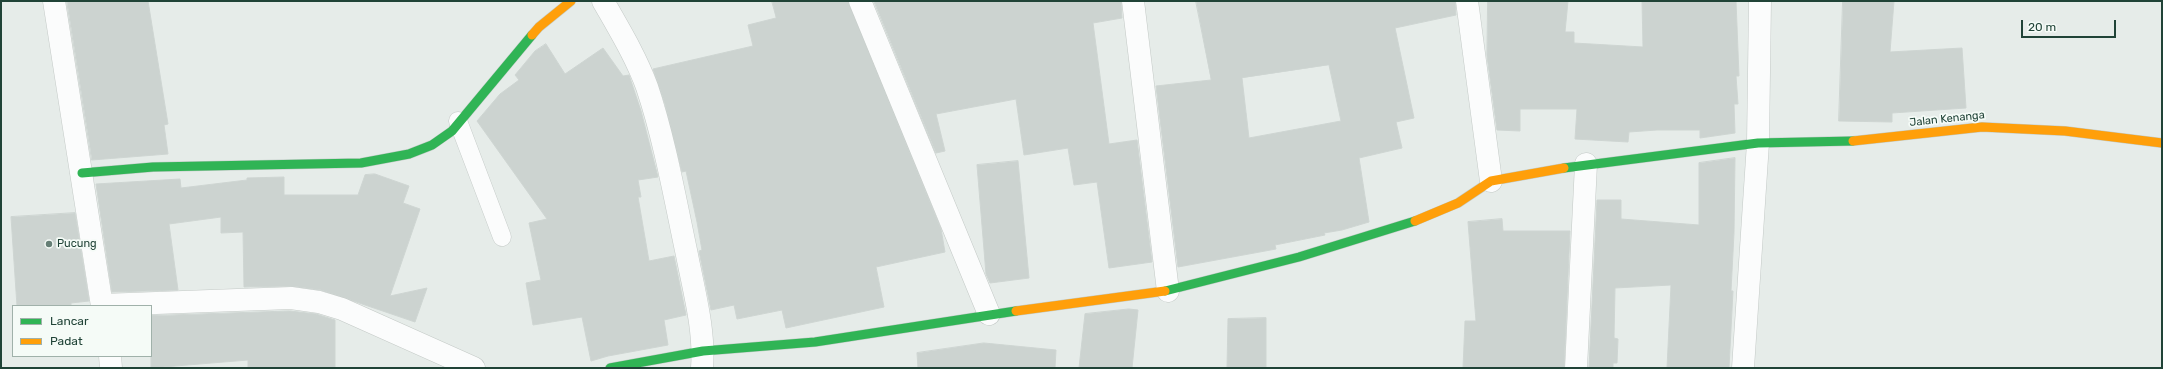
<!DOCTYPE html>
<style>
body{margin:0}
#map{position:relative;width:2163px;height:369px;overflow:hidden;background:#e6ece9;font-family:Rubik,sans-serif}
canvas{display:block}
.frame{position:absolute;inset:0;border:2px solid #204337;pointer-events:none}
.legend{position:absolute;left:12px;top:305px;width:140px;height:52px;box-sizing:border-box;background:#f5fbf7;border:1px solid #a0b1aa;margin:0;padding:5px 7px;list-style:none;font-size:12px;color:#204337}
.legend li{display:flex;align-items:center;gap:8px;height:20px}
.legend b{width:20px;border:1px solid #a0b1aa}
.scale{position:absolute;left:2021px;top:20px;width:95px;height:18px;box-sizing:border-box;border:2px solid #204337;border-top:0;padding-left:5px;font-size:12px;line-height:14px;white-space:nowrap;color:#204337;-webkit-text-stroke:3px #f5fbf7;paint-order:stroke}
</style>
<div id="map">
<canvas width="2163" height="369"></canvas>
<div class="frame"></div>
<ul class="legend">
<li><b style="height:5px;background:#30b455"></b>Lancar</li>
<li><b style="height:5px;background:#ff9f0a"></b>Padat</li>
</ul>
<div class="scale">20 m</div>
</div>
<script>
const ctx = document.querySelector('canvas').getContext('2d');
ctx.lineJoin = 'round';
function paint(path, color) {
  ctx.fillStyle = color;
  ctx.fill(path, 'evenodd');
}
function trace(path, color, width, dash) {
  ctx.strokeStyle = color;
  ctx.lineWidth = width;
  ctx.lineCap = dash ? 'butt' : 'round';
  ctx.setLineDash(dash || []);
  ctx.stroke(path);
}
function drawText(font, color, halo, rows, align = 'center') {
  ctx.font = font + ' Rubik,sans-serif';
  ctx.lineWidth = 3.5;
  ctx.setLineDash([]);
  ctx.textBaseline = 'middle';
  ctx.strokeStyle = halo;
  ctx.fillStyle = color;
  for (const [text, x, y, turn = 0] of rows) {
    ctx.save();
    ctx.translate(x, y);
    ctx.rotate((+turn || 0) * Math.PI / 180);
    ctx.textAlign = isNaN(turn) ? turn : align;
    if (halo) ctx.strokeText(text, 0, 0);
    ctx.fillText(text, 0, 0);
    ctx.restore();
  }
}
const building = new Path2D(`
 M 67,1 L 148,1 L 168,124 L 164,125 L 168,154 L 92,160 Z
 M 772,1 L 848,1 L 941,229 L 945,252 L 876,267 L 884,307 L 786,328 L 782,310 L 737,319 L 734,305 L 711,310 L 699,251 L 702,250 L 697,222 L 686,171 L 682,172 L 665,104 L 653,69 L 753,46 L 748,25 L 776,18 Z
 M 874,1 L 1121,1 L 1122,18 L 1093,23 L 1109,144 L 1137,140 L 1152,262 L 1109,268 L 1097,182 L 1074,185 L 1068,148 L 1024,155 L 1016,99 L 936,114 L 945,151 L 936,153 Z
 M 1196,1 L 1455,1 L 1456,15 L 1395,28 L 1414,118 L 1396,122 L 1402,148 L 1359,158 L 1369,222 L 1342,230 L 1324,233 L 1325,235 L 1275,245 L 1276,249 L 1178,267 L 1156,86 L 1211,80 ZM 1329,65 L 1341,121 L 1249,138 L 1242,78 Z
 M 1488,1 L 1568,1 L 1565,32 L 1574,32 L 1574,43 L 1643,47 L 1642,1 L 1736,1 L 1739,76 L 1736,76 L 1738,104 L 1734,104 L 1735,133 L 1700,138 L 1700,130 L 1657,130 L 1629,132 L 1628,142 L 1575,139 L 1577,109 L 1520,109 L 1520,131 L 1497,130 L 1487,56 Z
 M 1843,1 L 1894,1 L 1890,52 L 1962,48 L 1966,108 L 1892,113 L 1892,122 L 1839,121 Z
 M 546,44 L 565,74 L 603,48 L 623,76 L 629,75 L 641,111 L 658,177 L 638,180 L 641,197 L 638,197 L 649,261 L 674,256 L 686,315 L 664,320 L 668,345 L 608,356 L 591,361 L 582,317 L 533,325 L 526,283 L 541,280 L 529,223 L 547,219 L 477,121 L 500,94 L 519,80 L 515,75 L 535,51 Z
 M 1735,158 L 1734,233 L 1731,291 L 1733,291 L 1729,368 L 1667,368 L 1671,285 L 1615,288 L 1614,338 L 1618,339 L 1617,363 L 1613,363 L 1613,368 L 1589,368 L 1597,200 L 1621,200 L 1621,219 L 1699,225 L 1699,163 Z
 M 1018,161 L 1029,278 L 990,283 L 986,274 L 977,165 Z
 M 375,174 L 409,186 L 403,203 L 420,209 L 390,296 L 427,288 L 415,322 L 321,290 L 291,286 L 244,287 L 243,232 L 221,233 L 221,217 L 169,224 L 178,290 L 112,292 L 96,184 L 180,179 L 181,188 L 247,180 L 247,178 L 284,177 L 284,195 L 358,195 L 365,175 Z
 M 75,213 L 89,301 L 71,303 L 71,306 L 17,306 L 11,217 Z
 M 1502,219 L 1503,231 L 1570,231 L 1564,368 L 1463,368 L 1465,321 L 1476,321 L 1468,222 Z
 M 1129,309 L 1138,310 L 1132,368 L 1079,368 L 1085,314 Z
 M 290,311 L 316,314 L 335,320 L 335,368 L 248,368 L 248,360 L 151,368 L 151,316 Z
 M 1266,318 L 1266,368 L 1227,368 L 1228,319 Z
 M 984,343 L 1056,350 L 1055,368 L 918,368 L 917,353 Z`);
const lane = new Path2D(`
 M 458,121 L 502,237`);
const street = new Path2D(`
 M 54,1 L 102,306
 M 603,1 C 619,29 636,57 647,87 C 665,141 675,199 687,255 C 694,291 705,331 702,368
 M 860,1 L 989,314
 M 1133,1 L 1168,291
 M 1467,1 L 1491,181
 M 102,305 L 291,298 L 319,302 L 342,309 L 474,368
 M 110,356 L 111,368
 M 1576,368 L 1586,164
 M 1743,368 L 1758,143 L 1760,1`);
const fast = new Path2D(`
 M 1564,168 L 1758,143 L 1853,141
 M 82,173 L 153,167 L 361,163 L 409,154 L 432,145 L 452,131 L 532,35
 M 1165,291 L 1299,257 L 1415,221
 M 610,368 L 703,351 L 815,342 L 1016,311`);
const slow = new Path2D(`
 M 532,35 L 539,27 L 571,1
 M 1853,141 L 1982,127 L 2065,131 L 2162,143
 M 1415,221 L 1458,203 L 1491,181 L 1564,168
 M 1016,311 L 1165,291`);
const markers = [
 [49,244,4,"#657e75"]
];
const streetNames = [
 ["Jalan Kenanga",1947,119,-6]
];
const poiNames = [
 ["Pucung",57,244]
];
paint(building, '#ccd3d0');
trace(building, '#ced5d2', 1);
trace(lane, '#c3c9c6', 19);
trace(street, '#c3c9c6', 23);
trace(fast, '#c1cac6', 10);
trace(slow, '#c1cac6', 10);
trace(lane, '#fbfcfc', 18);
trace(street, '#fbfcfc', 22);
trace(fast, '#30b455', 9);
trace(slow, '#ff9f0a', 9);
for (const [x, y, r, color] of markers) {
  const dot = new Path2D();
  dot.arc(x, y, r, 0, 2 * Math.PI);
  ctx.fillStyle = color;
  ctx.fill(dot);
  trace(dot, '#f5fbf7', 1.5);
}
drawText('11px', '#204337', '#f5fbf7', streetNames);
drawText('11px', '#204337', '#f5fbf7', poiNames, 'left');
</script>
